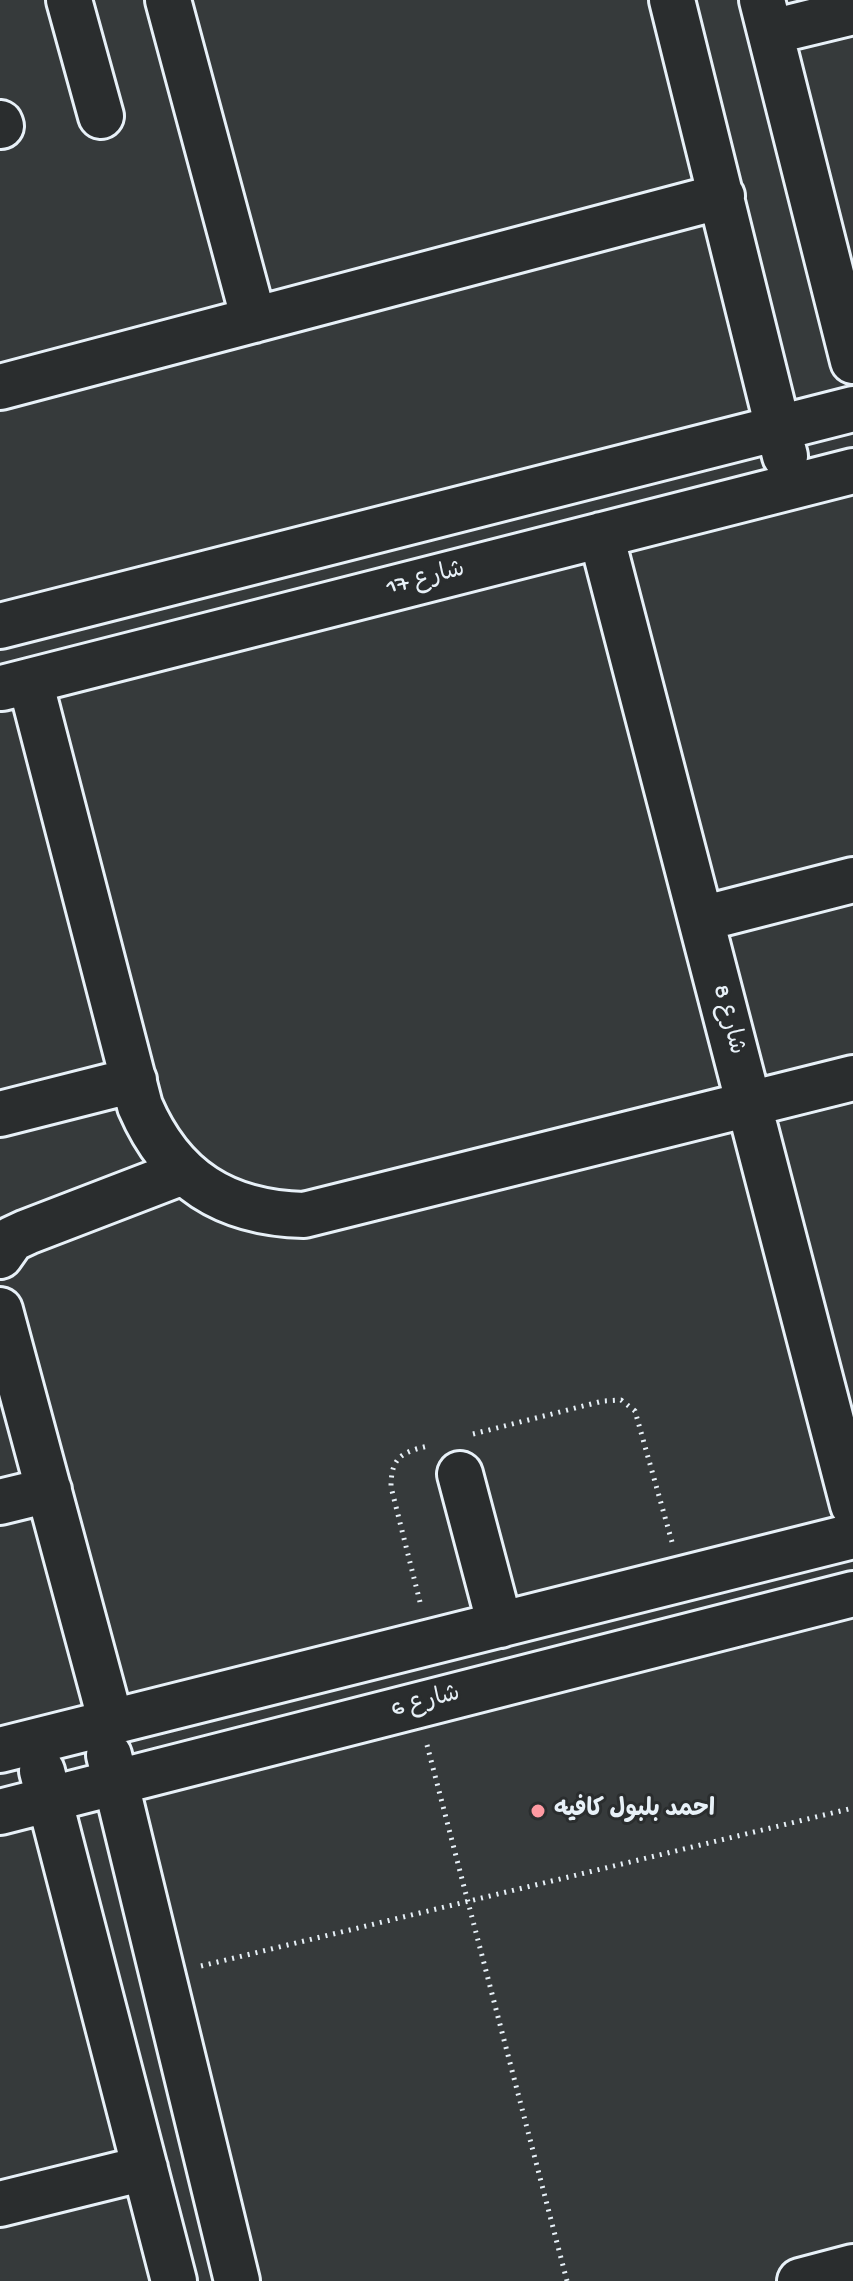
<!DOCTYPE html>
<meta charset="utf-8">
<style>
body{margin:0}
canvas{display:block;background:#2a2d2e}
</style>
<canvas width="853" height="2281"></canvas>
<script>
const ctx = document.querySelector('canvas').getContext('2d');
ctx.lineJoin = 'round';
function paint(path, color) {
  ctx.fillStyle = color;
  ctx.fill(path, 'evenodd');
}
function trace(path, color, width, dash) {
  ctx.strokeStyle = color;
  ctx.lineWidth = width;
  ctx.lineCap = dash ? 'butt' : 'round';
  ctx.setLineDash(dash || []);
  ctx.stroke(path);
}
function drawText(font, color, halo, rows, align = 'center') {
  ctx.font = font + ' "Gochi Hand","Playpen Sans Arabic",sans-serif';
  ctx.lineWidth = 6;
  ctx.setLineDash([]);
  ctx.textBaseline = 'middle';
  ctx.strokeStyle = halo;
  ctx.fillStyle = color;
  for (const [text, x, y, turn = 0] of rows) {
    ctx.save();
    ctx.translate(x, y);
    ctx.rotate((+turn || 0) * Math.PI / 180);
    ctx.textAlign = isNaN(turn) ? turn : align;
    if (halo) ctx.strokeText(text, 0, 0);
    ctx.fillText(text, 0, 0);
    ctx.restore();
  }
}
const built = new Path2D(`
 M 0,0 L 853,0 L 853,2281 L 0,2281 Z`);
const path = new Path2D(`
 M 473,1434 L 603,1401 L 621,1400 L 635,1411 L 672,1542
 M 420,1602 L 391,1487 C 391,1457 402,1452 428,1446
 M 427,1745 L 567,2281
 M 201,1966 L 853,1808`);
const minor = new Path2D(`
 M 69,0 L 101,116
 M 168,0 L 254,320
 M 672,0 L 785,456
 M 762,0 L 853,361
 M 771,32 L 853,12
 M 0,123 L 1,126
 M 0,387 L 722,196
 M 601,535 L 853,1505
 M 0,626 L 853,409
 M 30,681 L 140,1106 C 172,1180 225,1213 304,1215 L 853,1078
 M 2,688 L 853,471
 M 701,919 L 853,880
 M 0,1114 L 134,1080
 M 0,1256 L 12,1239 L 27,1232 L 183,1172
 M 0,1310 L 111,1722
 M 460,1474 L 500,1625
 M 0,1502 L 49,1490
 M 0,1750 L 853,1536
 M 109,1755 L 237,2281
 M 42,1771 L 174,2281
 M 0,1812 L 853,1594
 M 0,2204 L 145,2168`);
const major = new Path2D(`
 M 800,2281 L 853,2267`);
const markers = [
 [538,1811,8,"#ff9aa2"]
];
const streetNames = [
 ["شارع 17",426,580,-14],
 ["شارع 8",727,1020,76],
 ["شارع 6",426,1703,-14]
];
const poiNames = [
 ["احمد بلبول كافيه",554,1811]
];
paint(built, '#363a3b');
trace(minor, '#e8f1f8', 50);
trace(major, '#e8f1f8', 50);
trace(path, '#e8f1f8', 5, [2, 6]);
trace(minor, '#2a2d2e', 44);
trace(major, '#2a2d2e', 44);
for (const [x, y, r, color] of markers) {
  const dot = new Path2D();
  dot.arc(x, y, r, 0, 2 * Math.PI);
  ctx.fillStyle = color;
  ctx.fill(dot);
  trace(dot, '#2a2d2e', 3);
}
drawText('24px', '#e8f1f8', '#2a2d2e', streetNames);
drawText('bold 24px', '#e8f1f8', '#2a2d2e', poiNames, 'left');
</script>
